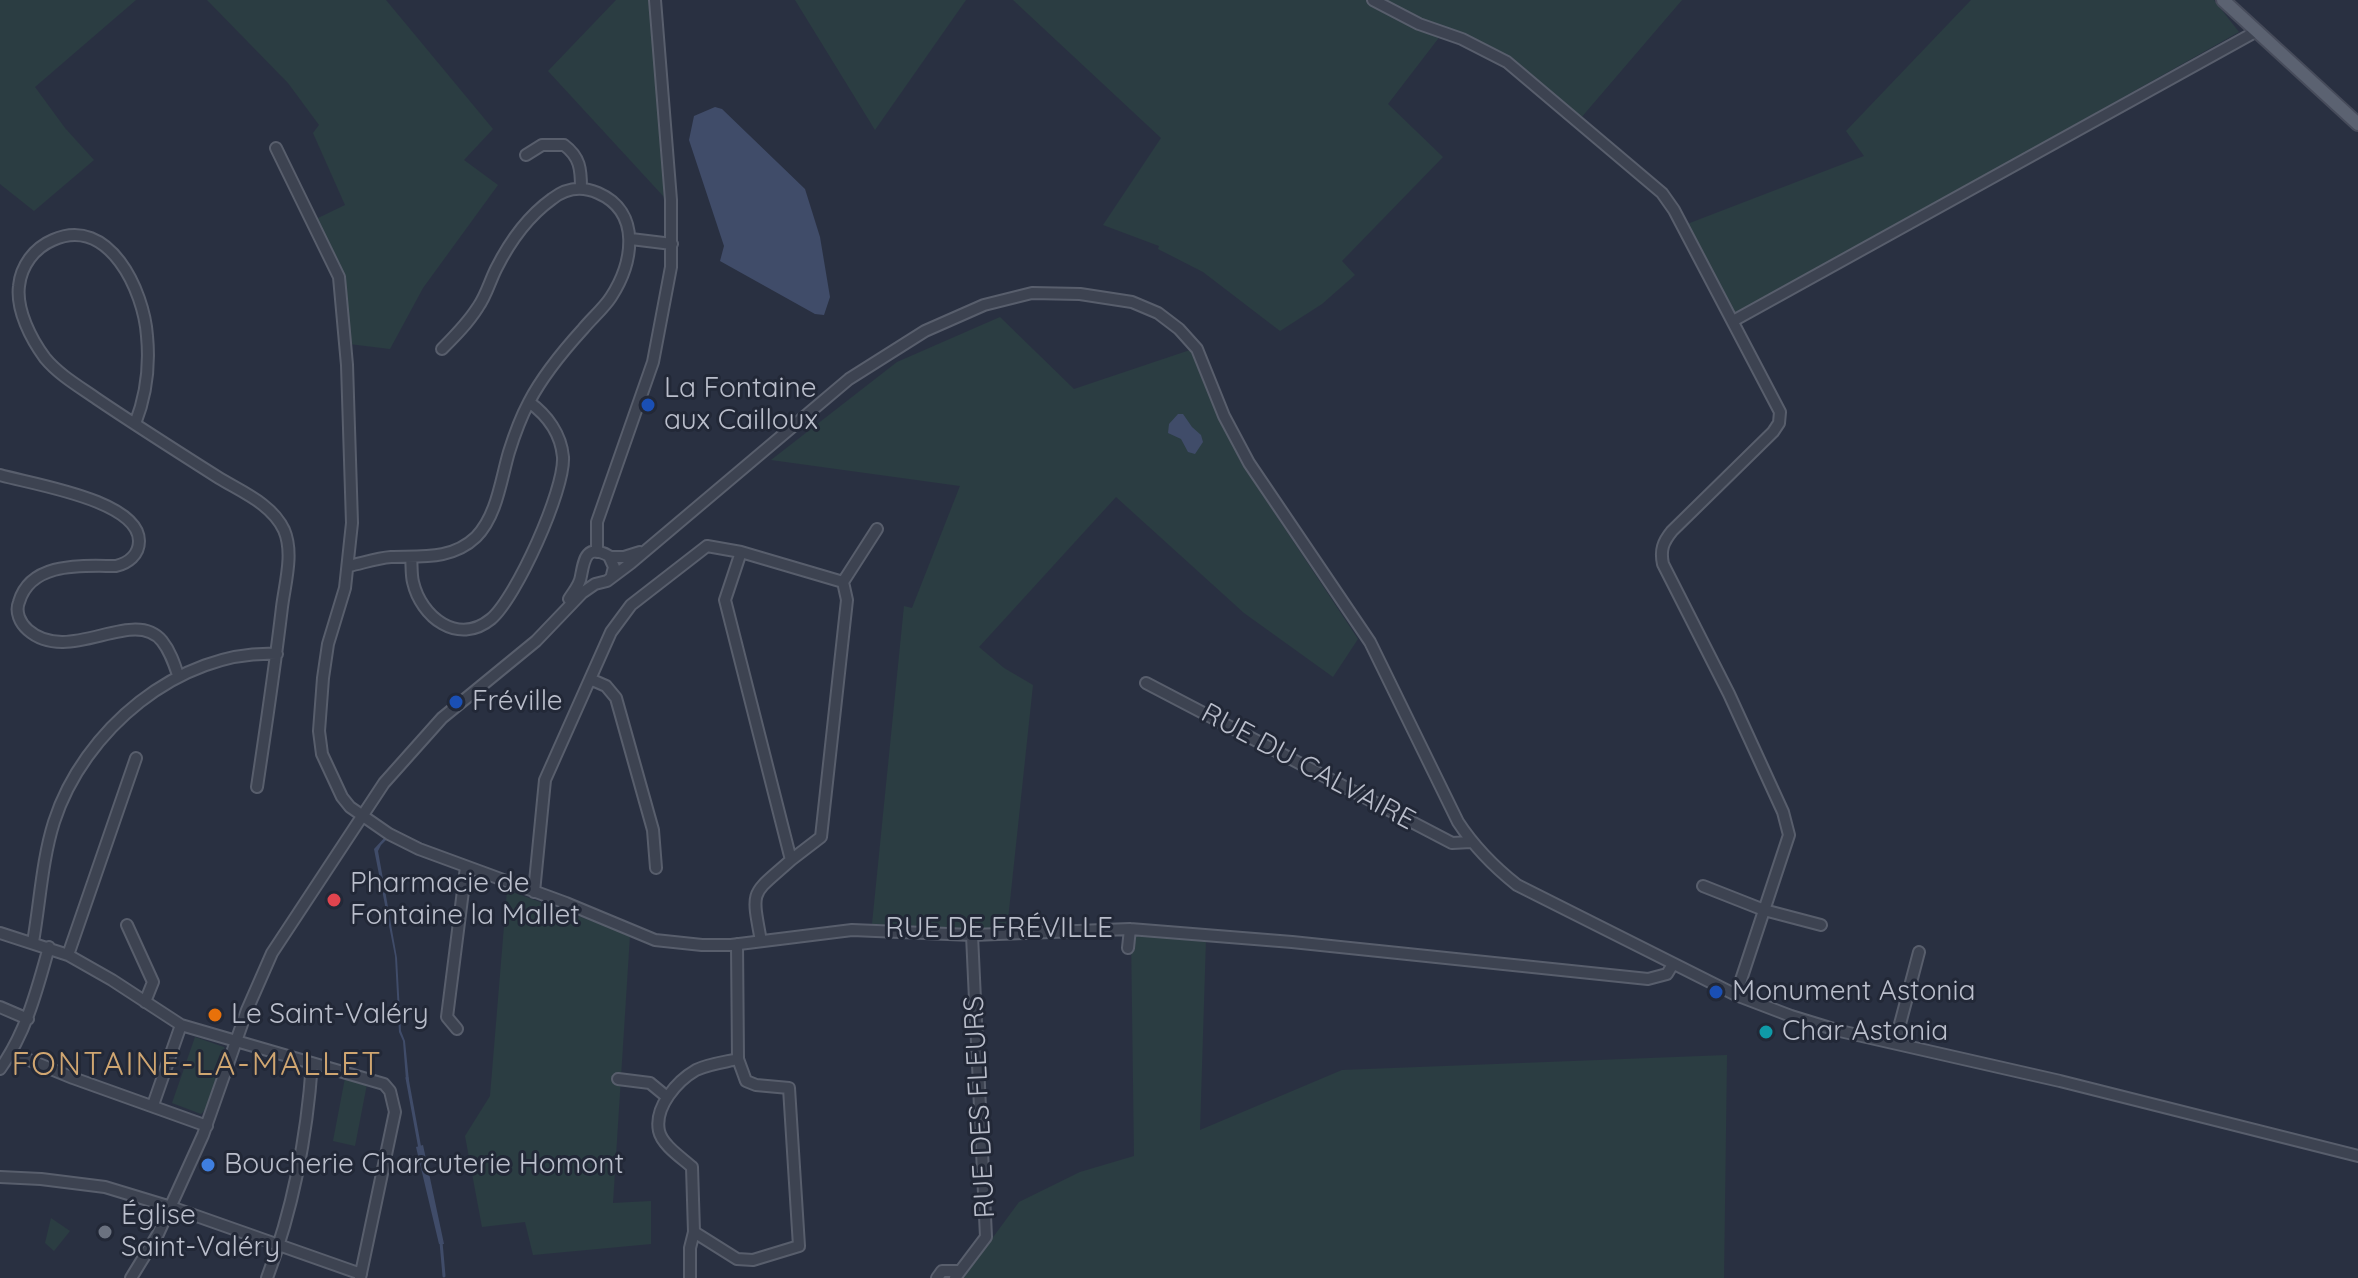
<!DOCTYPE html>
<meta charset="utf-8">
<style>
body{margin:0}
canvas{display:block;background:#293041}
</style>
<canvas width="2358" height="1278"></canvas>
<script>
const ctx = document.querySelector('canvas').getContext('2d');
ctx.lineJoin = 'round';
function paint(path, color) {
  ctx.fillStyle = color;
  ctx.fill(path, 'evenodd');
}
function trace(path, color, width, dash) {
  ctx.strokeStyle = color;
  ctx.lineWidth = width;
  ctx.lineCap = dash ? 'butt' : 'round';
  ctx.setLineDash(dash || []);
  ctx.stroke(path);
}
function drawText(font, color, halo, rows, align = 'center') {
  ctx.font = font + ' Quicksand,sans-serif';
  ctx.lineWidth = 6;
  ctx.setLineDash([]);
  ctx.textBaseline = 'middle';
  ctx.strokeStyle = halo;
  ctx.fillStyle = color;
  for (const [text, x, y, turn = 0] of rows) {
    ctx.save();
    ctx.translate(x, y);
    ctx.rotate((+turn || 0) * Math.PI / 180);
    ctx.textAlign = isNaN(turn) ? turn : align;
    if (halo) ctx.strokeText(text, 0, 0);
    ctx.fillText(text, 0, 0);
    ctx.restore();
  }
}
const green = new Path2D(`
 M 0,0 L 136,0 L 35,87 L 65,128 L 94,160 L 34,211 L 0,184 Z
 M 207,0 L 386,0 L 493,129 L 464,160 L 498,185 L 423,288 L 390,349 L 349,344 L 341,275 L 316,219 L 345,205 L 313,133 L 319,125 L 288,83 Z
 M 616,0 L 651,0 L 664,197 L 548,71 Z
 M 795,0 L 966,0 L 875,130 Z
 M 1013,0 L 1682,0 L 1580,119 L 1501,61 L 1441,35 L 1388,104 L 1443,157 L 1342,261 L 1355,275 L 1322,304 L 1280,331 L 1203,272 L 1158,249 L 1159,246 L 1103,225 L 1161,138 Z
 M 1971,0 L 2214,0 L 2239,32 L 1728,320 L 1682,226 L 1864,156 L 1846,131 Z
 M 1000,317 L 1074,389 L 1190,350 L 1198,361 L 1240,461 L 1358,639 L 1333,677 L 1244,613 L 1116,497 L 979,647 L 1004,668 L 1033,685 L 1007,929 L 966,930 L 872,924 L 904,606 L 912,608 L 960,486 L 771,460 L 897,362 Z
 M 507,890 L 630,935 L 613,1203 L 651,1201 L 651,1244 L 533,1255 L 525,1222 L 482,1227 L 465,1136 L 490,1096 Z
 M 1131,932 L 1206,938 L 1200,1130 L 1342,1070 L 1727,1055 L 1724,1278 L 963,1278 L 1019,1202 L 1080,1172 L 1134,1156 Z
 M 195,1037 L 224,1047 L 226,1053 L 206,1109 L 201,1114 L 172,1103 Z
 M 345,1078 L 367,1084 L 355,1146 L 333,1141 Z
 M 51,1218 L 70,1231 L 54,1251 L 45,1243 Z`);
const water = new Path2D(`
 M 715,107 L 722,109 L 805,189 L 820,237 L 830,297 L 824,315 L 815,314 L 720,261 L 724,246 L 689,140 L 694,116 Z
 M 1178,414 L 1183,414 L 1192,427 L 1201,435 L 1203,442 L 1195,454 L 1188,452 L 1181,439 L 1168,433 L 1169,424 Z
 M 387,835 L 389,837 L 381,845 L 378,851 L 397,958 L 401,1031 L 405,1041 L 409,1081 L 406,1080 L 403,1041 L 399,1032 L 395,956 L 374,849 Z
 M 423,1145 L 444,1244 L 439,1244 L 416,1147 Z`);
const stream = new Path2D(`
 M 407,1078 L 420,1149
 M 441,1242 L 444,1276`);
const minor = new Path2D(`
 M 1373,0 L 1419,24 L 1462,39 L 1507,62 L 1662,193 L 1674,210 L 1780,412 L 1779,423 L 1773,432 L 1672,531 C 1663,542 1660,550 1663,564 L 1729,694 L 1783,812 L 1789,835 L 1736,995
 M 276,148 L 339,277 L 347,365 L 352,523 L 345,588 L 328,644 L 323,678 L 319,731 L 322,754 L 342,797 L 350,807 L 389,834 L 419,849 L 566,903 L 655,940 L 702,945 L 731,945 L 852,930 L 972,935 L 1130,929 L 1292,942 L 1648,979 L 1667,974 L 1673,964
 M 526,155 L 542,145 L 564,145 C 580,157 581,169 581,188
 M 631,239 L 672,244
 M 1733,321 L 2257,31
 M 135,424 C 146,396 150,367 147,336 C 144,291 109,215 53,240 C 34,248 21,266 19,286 C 16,310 31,339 45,358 C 59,375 80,387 97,399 C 137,426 178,452 219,478 C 242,492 272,504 284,530 C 294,553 285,583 282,607 C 275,667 266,727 257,787
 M 0,475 C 31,484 139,500 139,541 C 139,555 128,563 116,566 C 83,566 31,561 19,602 C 15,612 20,623 28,630 C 69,666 133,606 162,641 C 170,651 174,663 178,675
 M 597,552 L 597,522 L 653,362 L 671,267 L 671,200 L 655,0
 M 741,552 L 725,600 L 791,860 C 751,896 751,887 761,941
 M 411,557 C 412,565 411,574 413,582 C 421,617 458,646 491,619 C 516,598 565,490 563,457 C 561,434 547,415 529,402
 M 610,557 L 624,557 L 640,552
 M 349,566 C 363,563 377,558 391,557 C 421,556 452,560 476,537 C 497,516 501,479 509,452 C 514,436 521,417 529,402 C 543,375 563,351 583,329 C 592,318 604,308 611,297 C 633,263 642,212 598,193 C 582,186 566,188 552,199 C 527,217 510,241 496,269 C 490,281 486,296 478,307 C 468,323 455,336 442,349
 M 569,599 C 573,592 580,585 581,576 C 584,560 586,543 609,556 L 614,567 L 612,575
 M 590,679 L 606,686 L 616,698 L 653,830 L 656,868
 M 1146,683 L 1452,843 L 1471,842
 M 791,860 L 821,837 L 847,600 L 843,582
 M 1703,886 L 1764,910 L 1821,925
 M 534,892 L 545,780 L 611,632 L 631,605 L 707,546 L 741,552 L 843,582 L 877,529
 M 127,925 L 153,982 L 145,1002
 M 0,933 L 68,955 L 112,980 L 181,1025 L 384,1084 L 390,1091 L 395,1112 L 360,1278
 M 33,942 C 40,902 42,860 54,822 C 83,731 179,649 277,654
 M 737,944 L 738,1059 L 746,1081 L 756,1085 L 789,1088 L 799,1246 L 753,1260 L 737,1259 L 694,1232 L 692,1167 C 682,1158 662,1145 659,1131 C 654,1107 677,1081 696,1070 C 708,1064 725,1062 738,1059
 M 1128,948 L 1130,929
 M 68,955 L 136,758
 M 0,1007 L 28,1019
 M 457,1029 L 447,1017 L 466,867
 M 1895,1043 L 1919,952
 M 12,1053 L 73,1078 L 207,1126
 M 0,1069 C 26,1033 37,990 49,947
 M 618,1079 L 650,1083 L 667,1097
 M 153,1105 L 181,1025
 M 0,1177 L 41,1179 L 105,1187 L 171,1207 L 361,1274
 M 131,1278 L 158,1234 L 203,1135 L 247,1010 L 272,953 L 384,783 L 442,718 L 536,641 L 582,593 L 595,584 L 607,581 L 631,563 L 849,379 L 925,331 L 984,305 L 1032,293 L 1080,294 L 1132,302 L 1158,313 L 1179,329 L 1197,349 L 1224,416 L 1249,463 L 1370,642 L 1458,822 C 1475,848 1493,866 1517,885 L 1736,995 L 1791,1016 L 1840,1031 L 2060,1081 L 2358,1156
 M 267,1278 C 293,1209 307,1137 312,1063
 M 690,1278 L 690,1248 L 694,1232
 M 937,1278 L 942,1271 L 960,1271
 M 955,1278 L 986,1237 L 972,935`);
const major = new Path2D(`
 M 2223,0 L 2358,124`);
const markers = [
 [648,405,8,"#1a4fb4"],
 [456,702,8,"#1a4fb4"],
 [334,900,8,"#e0444e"],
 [1716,992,8,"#1a4fb4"],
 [215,1015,8,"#e8710a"],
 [1766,1032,8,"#0f9aa8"],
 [208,1165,8,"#3f7fe0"],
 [105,1232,8,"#6b7280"]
];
const poiNames = [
 ["La Fontaine",664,389],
 ["aux Cailloux",664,421],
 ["Fréville",472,702],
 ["Pharmacie de",350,884],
 ["Fontaine la Mallet",350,916],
 ["Monument Astonia",1732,992],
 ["Le Saint-Valéry",231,1015],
 ["Char Astonia",1782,1032],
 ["Boucherie Charcuterie Homont",224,1165],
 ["Église",121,1216],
 ["Saint-Valéry",121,1248]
];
const streetNames = [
 ["RUE DU CALVAIRE",1308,767,28],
 ["RUE DE FRÉVILLE",999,929],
 ["RUE DES FLEURS",980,1107,-93]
];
const quarterNames = [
 ["FONTAINE-LA-MALLET",197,1065]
];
paint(green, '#2b3d42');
paint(water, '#404c69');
trace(stream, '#404c69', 3);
trace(minor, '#585e6c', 14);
trace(major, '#474c5b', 16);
trace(minor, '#3d4351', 10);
trace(major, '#5b6271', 12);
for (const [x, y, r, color] of markers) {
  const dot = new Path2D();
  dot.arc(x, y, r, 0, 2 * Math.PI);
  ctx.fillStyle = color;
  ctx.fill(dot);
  trace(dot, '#222837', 3);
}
drawText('28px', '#babecb', '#222837', poiNames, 'left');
drawText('28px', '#babecb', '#222837', streetNames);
ctx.letterSpacing = '2px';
drawText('32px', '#d0a671', '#222837', quarterNames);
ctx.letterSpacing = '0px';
</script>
